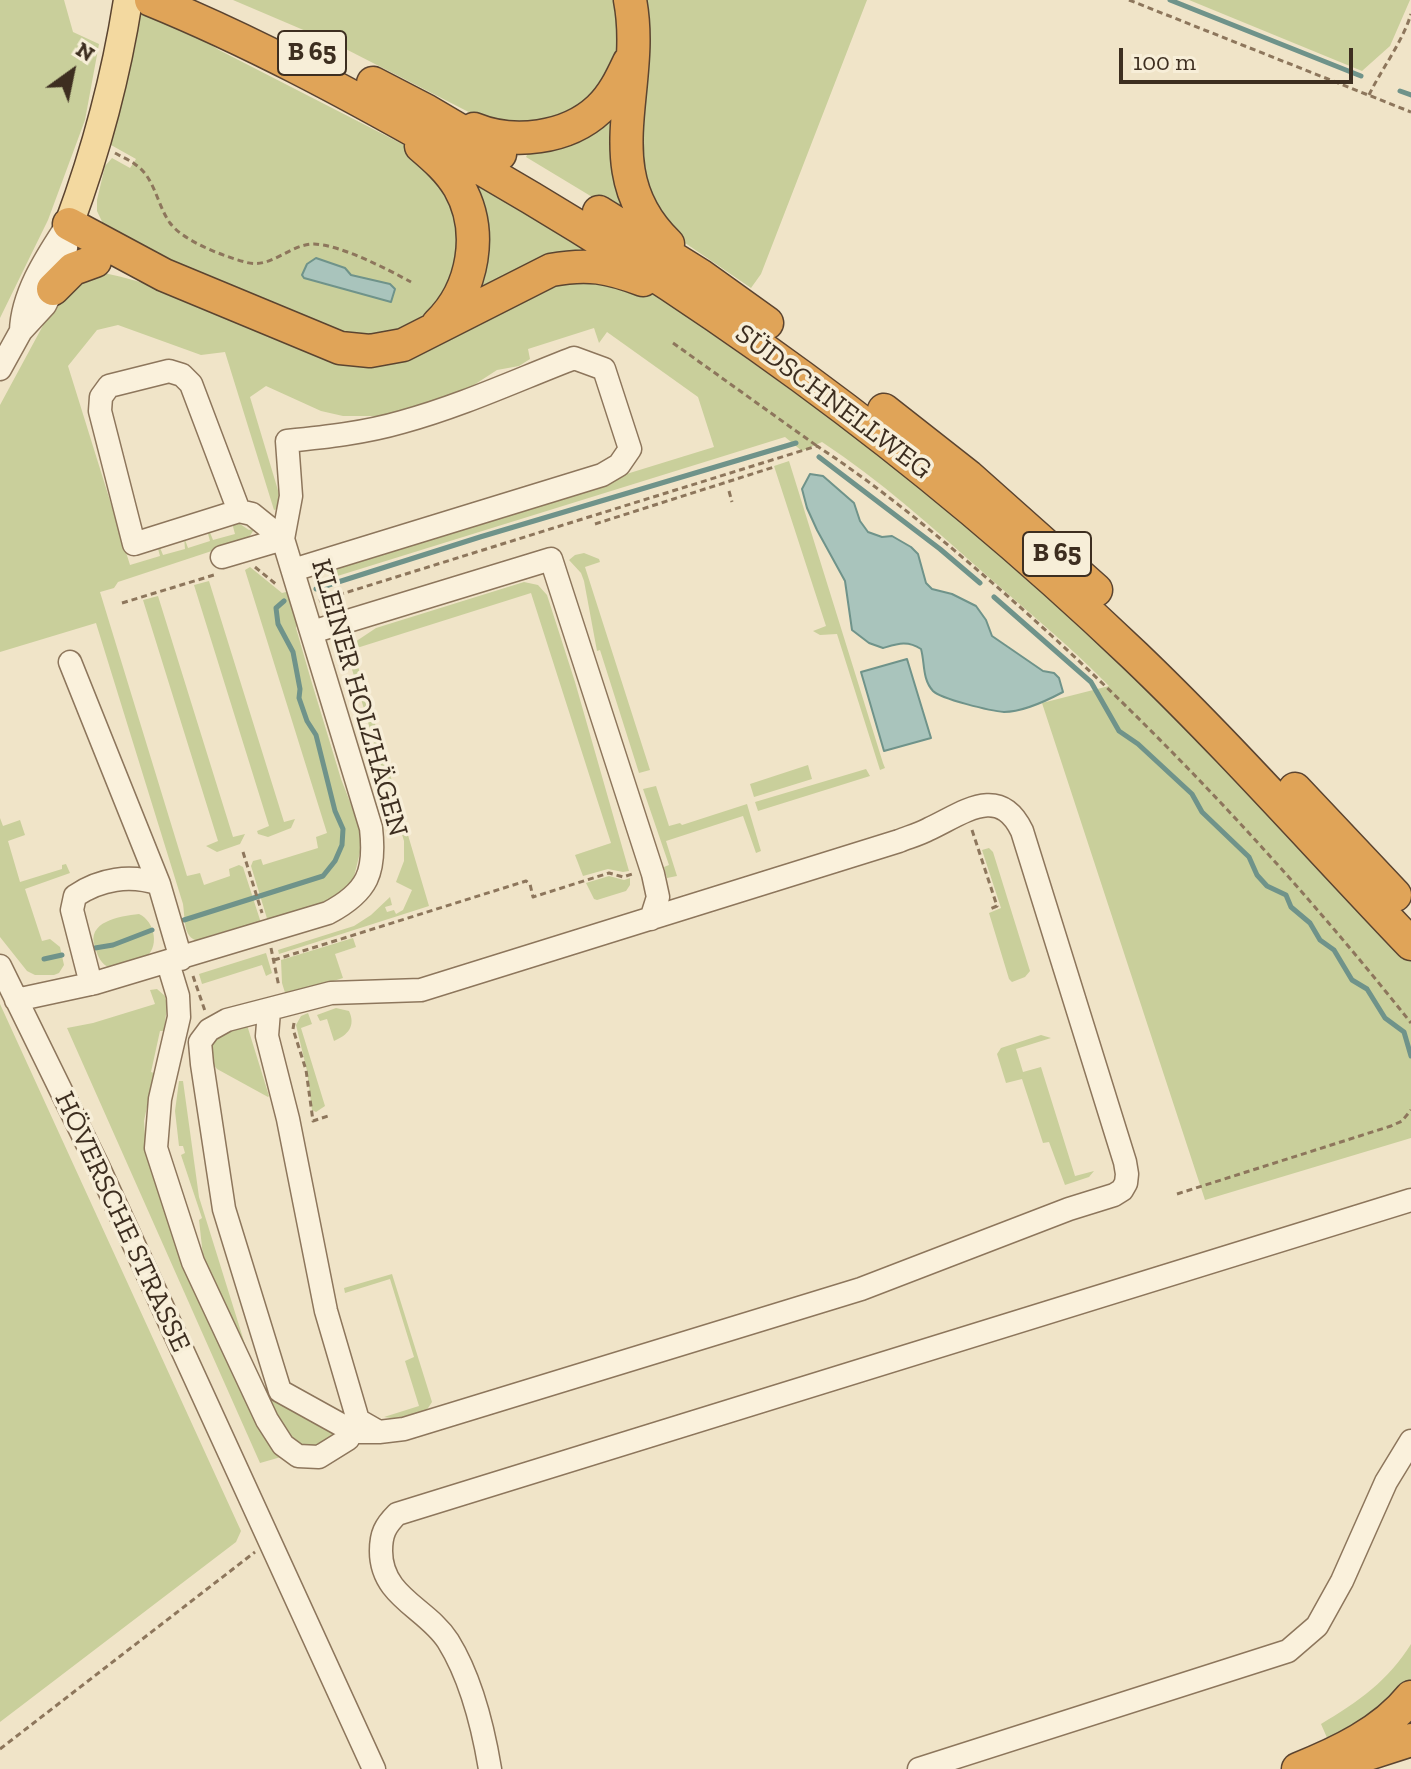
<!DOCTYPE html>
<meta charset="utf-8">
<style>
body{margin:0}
#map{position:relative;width:1411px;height:1769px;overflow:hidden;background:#f0e4c8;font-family:"Zilla Slab",serif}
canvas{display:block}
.north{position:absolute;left:32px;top:32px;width:80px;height:80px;-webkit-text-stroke:6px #f7eed8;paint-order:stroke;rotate:33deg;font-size:22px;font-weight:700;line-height:32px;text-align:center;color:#3d2e20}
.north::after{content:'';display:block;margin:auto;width:28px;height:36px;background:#3d2e20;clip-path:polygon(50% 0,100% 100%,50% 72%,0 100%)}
.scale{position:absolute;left:1119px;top:48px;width:234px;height:36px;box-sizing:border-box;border:4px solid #3d2e20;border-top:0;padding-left:10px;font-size:24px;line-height:28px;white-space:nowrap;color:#3d2e20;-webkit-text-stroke:6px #f7eed8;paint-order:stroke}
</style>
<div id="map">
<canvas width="1411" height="1769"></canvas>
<div class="north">N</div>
<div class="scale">100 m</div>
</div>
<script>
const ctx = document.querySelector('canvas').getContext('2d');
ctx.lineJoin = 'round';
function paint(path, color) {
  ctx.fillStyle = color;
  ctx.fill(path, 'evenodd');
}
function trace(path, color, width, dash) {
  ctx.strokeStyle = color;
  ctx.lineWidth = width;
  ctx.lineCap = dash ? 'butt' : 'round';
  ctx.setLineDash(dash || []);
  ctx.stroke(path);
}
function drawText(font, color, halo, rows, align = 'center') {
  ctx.font = font + ' "Zilla Slab",serif';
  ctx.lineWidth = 7;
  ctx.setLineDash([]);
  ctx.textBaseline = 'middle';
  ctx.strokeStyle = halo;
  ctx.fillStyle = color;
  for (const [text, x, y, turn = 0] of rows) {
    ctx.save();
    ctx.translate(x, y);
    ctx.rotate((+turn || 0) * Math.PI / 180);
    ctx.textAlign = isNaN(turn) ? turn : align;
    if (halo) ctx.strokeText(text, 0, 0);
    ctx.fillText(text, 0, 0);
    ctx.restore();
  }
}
const green = new Path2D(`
 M 0,0 L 64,0 L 73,32 L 99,44 L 85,120 L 48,220 L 0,318 Z
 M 143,0 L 219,50 L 412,149 L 441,172 L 466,251 L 431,316 L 387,336 L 345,334 L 139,251 L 106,230 L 97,211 L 97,200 L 105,166 L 112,158 L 130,168 L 136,159 L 111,145 L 135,48 Z
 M 233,0 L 618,0 L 622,23 L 613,74 L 573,117 L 494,125 L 334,43 Z
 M 643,0 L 867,0 L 761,274 L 751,288 L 669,232 L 638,186 Z
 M 1189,0 L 1410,0 L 1390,46 L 1362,71 Z
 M 610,104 L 627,218 L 526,157 L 533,143 Z
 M 461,166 L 604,250 L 471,307 Z
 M 92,271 C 167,282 258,329 329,358 L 557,277 L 626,280 L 655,294 L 883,455 L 1106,642 L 1411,958 L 1411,1138 L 1205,1200 L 1042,703 L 1109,686 C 1070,646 1027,611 985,574 C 933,528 880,480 822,442 L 802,451 L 785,437 L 331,578 L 328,566 L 714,447 L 698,397 L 607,332 L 599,343 L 594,328 L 528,349 L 530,359 L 519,366 L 497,370 L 460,394 L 387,416 L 343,416 L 321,411 L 266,386 L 250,397 L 283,507 L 274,510 L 225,352 L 201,355 L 118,325 L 97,330 L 68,366 L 130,565 L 160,556 L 157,545 L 159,545 L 163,555 L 185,549 L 184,537 L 188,548 L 210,541 L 207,530 L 209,530 L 213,540 L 235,534 L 232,523 L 240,524 L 249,530 L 255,528 L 248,539 L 118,582 L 114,588 L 100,592 L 187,876 L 200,873 L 204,885 L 230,876 L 229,869 L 239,865 L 243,867 L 262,926 L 245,931 L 240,927 L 212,935 L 211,942 C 182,944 186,926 183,904 L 96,623 L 0,652 L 0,405 L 60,294 Z
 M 789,461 L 883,763 L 885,768 L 880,770 L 837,634 L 820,635 L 813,631 L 826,626 L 774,466 Z
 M 584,553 L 599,559 L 600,562 L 585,567 L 650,770 L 639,773 L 600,650 L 597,651 L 584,581 L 581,573 L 569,560 L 575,555 Z
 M 250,567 L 282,593 L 290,591 L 299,619 L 296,628 L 311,680 L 341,779 L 359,825 L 361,848 L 354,877 L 346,888 L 331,900 L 269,925 L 251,866 L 253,861 L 261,859 L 263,865 L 318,848 L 316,837 L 327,833 L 245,570 Z
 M 209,581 L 284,822 L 295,819 L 291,828 L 268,837 L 258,834 L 257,831 L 269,826 L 194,585 Z
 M 524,582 L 538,585 L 547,595 L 575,682 L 629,871 L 623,872 L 608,869 L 583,876 L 575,855 L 611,843 L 531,593 L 360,647 L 352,646 L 429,906 L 279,954 L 278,950 L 354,926 L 371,915 L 390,897 L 392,905 L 385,907 L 387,912 L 394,910 L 396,914 L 403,910 L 412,890 L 396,882 L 404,861 L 404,841 L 351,666 L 353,658 L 349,646 L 376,628 Z
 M 158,596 L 233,837 L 245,834 L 240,844 L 217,852 L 206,846 L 218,841 L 143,600 Z
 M 808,765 L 812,779 L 754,797 L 750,784 Z
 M 866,769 L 870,776 L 758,811 L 755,802 Z
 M 656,786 L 669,826 L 680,823 L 682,825 L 747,804 L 761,851 L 756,853 L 743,816 L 666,841 L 677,876 L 667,878 L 664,867 L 669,865 L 643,789 Z
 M 0,818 L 3,826 L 20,820 L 25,835 L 8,841 L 20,882 L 62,869 L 62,865 L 66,864 L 70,873 L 25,889 L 42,941 L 50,939 L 60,947 L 64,965 L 59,973 L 54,975 L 35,975 L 27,971 L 0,937 Z
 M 989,848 L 993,852 L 1030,971 L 1025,977 L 1012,982 L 1009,979 L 989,913 L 1001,908 L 982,850 Z
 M 609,876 L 624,880 L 630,878 L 630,885 L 626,891 L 597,900 L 594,899 L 586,883 Z
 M 139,914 C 155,921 161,949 143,959 C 134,964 120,965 110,968 C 101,964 98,957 95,947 C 86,922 119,916 139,914 Z
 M 353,938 L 356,947 L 335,954 L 343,978 L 286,996 L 282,983 L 281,960 Z
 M 266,953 L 272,973 L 266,976 L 262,965 L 202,984 L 199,974 Z
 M 157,989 L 165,996 L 167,1006 L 164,1031 L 160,1031 L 151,1072 L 154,1073 L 144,1121 L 145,1136 L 173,1224 L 281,1457 L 260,1463 L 67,1028 L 93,1023 L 155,1004 L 150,990 Z
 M 0,1004 L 241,1531 L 236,1542 L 0,1722 Z
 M 336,1008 L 349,1011 C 356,1026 348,1035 334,1041 L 327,1019 L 320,1021 L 317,1015 Z
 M 308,1013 L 312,1024 L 301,1028 L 325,1106 L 316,1112 L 312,1110 L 307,1071 L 296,1025 L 301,1016 Z
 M 247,1025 L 269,1096 L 268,1097 L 217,1069 C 206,1056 210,1047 217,1033 Z
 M 1041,1035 L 1051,1038 L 1016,1049 L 1023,1072 L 1041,1067 L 1075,1176 L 1094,1171 L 1089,1177 L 1065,1185 L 1049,1142 L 1043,1143 L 1022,1079 L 1006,1083 L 997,1054 L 1001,1048 Z
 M 179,1081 L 183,1081 L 199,1197 L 252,1367 L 270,1394 L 335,1430 C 318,1464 295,1443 278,1423 L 204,1265 L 199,1220 L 202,1218 L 181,1155 L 185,1153 L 183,1146 L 179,1146 L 175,1111 Z
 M 392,1274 L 432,1402 L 424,1414 L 397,1419 L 384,1417 L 419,1406 L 405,1361 L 414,1357 L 390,1279 L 345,1293 L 344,1288 Z
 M 1411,1644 L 1411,1686 L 1332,1749 L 1321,1724 C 1358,1702 1389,1680 1411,1644 Z`);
const water = new Path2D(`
 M 316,258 L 345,268 L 351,275 L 390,284 L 395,289 L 391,302 L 304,278 L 302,275 L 307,264 Z
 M 810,474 L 823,476 L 854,503 L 860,521 L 868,532 L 882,537 L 892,536 L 911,547 L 918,554 L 926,583 L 932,589 L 952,594 L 976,606 L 986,620 L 992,636 L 1043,671 L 1054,673 L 1059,678 L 1063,692 C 1046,701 1023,712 1004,712 C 991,711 941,699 933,691 C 922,679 925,663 921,649 C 907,640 897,644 883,648 L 869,643 L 852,630 L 845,581 L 817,530 L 807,508 L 802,489 Z
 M 907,659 L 931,738 L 884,751 L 861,672 Z`);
const stream = new Path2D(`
 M 1170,0 L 1361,76
 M 1400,91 L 1411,95
 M 819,457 L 940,549 L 980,583
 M 316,589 L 480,537 L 796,443
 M 994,597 L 1091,682 L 1119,731 L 1138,744 L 1192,794 L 1202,812 L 1249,857 L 1257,875 L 1267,886 L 1286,895 L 1291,907 L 1310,923 L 1320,940 L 1334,950 L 1352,980 L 1367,989 L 1385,1018 L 1404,1032 L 1411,1056
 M 184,920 L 323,876 L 335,861 L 342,845 L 343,829 L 335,811 L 316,735 L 307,721 L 299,698 L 300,689 L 293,652 L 278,624 L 276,608 L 284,601
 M 95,948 L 113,945 L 152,930
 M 44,959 L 62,955`);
const path = new Path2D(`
 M 1129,0 L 1411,112
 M 1369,95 C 1382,68 1402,43 1411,14
 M 115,153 C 122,157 130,160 136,165 C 155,178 157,205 170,223 C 183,241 223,256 245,262 C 271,270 289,244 314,244 C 341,245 387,269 411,282
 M 673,343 L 817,446
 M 729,491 L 732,502
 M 595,524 L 774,467
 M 255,567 L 277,585
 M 319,601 L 817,446 C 883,489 944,541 1003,592 C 1152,723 1288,868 1411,1023
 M 122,603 L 214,575
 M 972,830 L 997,906 L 990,909
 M 243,852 L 262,913
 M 271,948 L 279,987
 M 274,960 L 526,881 L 530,884 L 533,897 L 609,873 L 623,877 L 635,873
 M 193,976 L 205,1011
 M 294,1023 L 293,1029 L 306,1070 L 313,1121 L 328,1116
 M 1177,1194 L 1391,1126 L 1402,1121 L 1411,1110
 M 0,1749 L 255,1552`);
const minor = new Path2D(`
 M 21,331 C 22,295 45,259 64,230
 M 0,369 L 21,331 L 45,305 L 53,289 L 65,256 L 69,224
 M 239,511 L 191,384 L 182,375 L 169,371 L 109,386 L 101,397 L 100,411 L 134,544 L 239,511 L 252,514 L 283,539
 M 222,557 L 283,539
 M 312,632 L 551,559 L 653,874 L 658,897 L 651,919
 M 70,662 L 159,884
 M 168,963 L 178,996 L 179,1017 L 160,1099 L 156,1148 L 193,1262 L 267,1420 L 283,1445 L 298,1456 L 319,1457 L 348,1439 L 357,1421
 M 0,966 L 98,1166 L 374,1769
 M 91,984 L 72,910 L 75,896 C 100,879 130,874 159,884 L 181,959
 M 16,1000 L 95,983 L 328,913 C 368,892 376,872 371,828 L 283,539 L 291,496 L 287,441 C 326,437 364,433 402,422 C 461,406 517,380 574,358 L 604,369 L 630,449 L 619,465 L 602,475 L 293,570
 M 269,1011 L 267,1036 L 288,1119 L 326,1311 L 358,1420 L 379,1432 L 404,1429 L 861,1289 L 1069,1209 L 1114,1195 L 1122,1190 L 1126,1183 L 1127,1174 L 1125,1162 L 1022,831 C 999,783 962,814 929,829 C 920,834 909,837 899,841 L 421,990 L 331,993 L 227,1020 L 209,1030 L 200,1042 L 202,1064 L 224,1209 L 280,1391 L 354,1432 L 379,1432
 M 490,1769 C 483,1727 471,1678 448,1641 C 427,1608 381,1597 381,1551 C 381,1534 385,1526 397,1514 L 1411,1200
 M 919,1769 L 1288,1651 L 1317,1626 L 1342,1581 L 1386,1482 L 1411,1441`);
const major = new Path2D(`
 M 69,224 C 96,151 116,77 128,0`);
const highway = new Path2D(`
 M 151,0 C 249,40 344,91 436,143 C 694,287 921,452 1135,656 C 1231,748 1319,848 1411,944
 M 630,0 C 647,88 592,171 668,244
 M 373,83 L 427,111 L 500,154
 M 474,129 C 513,145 567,139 599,109 C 613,96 621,79 629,62
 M 421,146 C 435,158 449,170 459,187 C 484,231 474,289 438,324
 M 599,212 L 700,275 L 767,323
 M 69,224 L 164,275 L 340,348 L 370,351 L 403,345 L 551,270 C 588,263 608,267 643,280
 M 53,289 L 73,269 L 95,261
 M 884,410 L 968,476 L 1096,590
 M 1295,789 L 1395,895
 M 1346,1761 L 1411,1740
 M 1298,1769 C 1338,1753 1383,1732 1411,1697`);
const shields = [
 [312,53,68],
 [1057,554,68]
];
const shieldNames = [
 ["B 65",312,53],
 ["B 65",1057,554]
];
const streetNames = [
 ["SÜDSCHNELLWEG",833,402,37],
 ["KLEINER HOLZHÄGEN",359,698,74],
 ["HÖVERSCHE STRASSE",122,1222,65]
];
paint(green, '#c9cf9b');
paint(water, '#a9c4bc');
trace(water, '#6f938a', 2);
trace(stream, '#6f938a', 5);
trace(minor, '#8d765c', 25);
trace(major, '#5b4430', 31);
trace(highway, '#5b4430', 35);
trace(path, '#8d765c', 3, [6, 4]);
trace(minor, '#faf1dc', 22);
trace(major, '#f3d9a0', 28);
trace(highway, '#e0a458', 32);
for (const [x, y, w] of shields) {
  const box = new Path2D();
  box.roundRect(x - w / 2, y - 22, w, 44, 6);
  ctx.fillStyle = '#f7eed8';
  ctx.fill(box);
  trace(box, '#3d2e20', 2);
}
drawText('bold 26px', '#3d2e20', null, shieldNames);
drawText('28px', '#3d2e20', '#f7eed8', streetNames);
</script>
